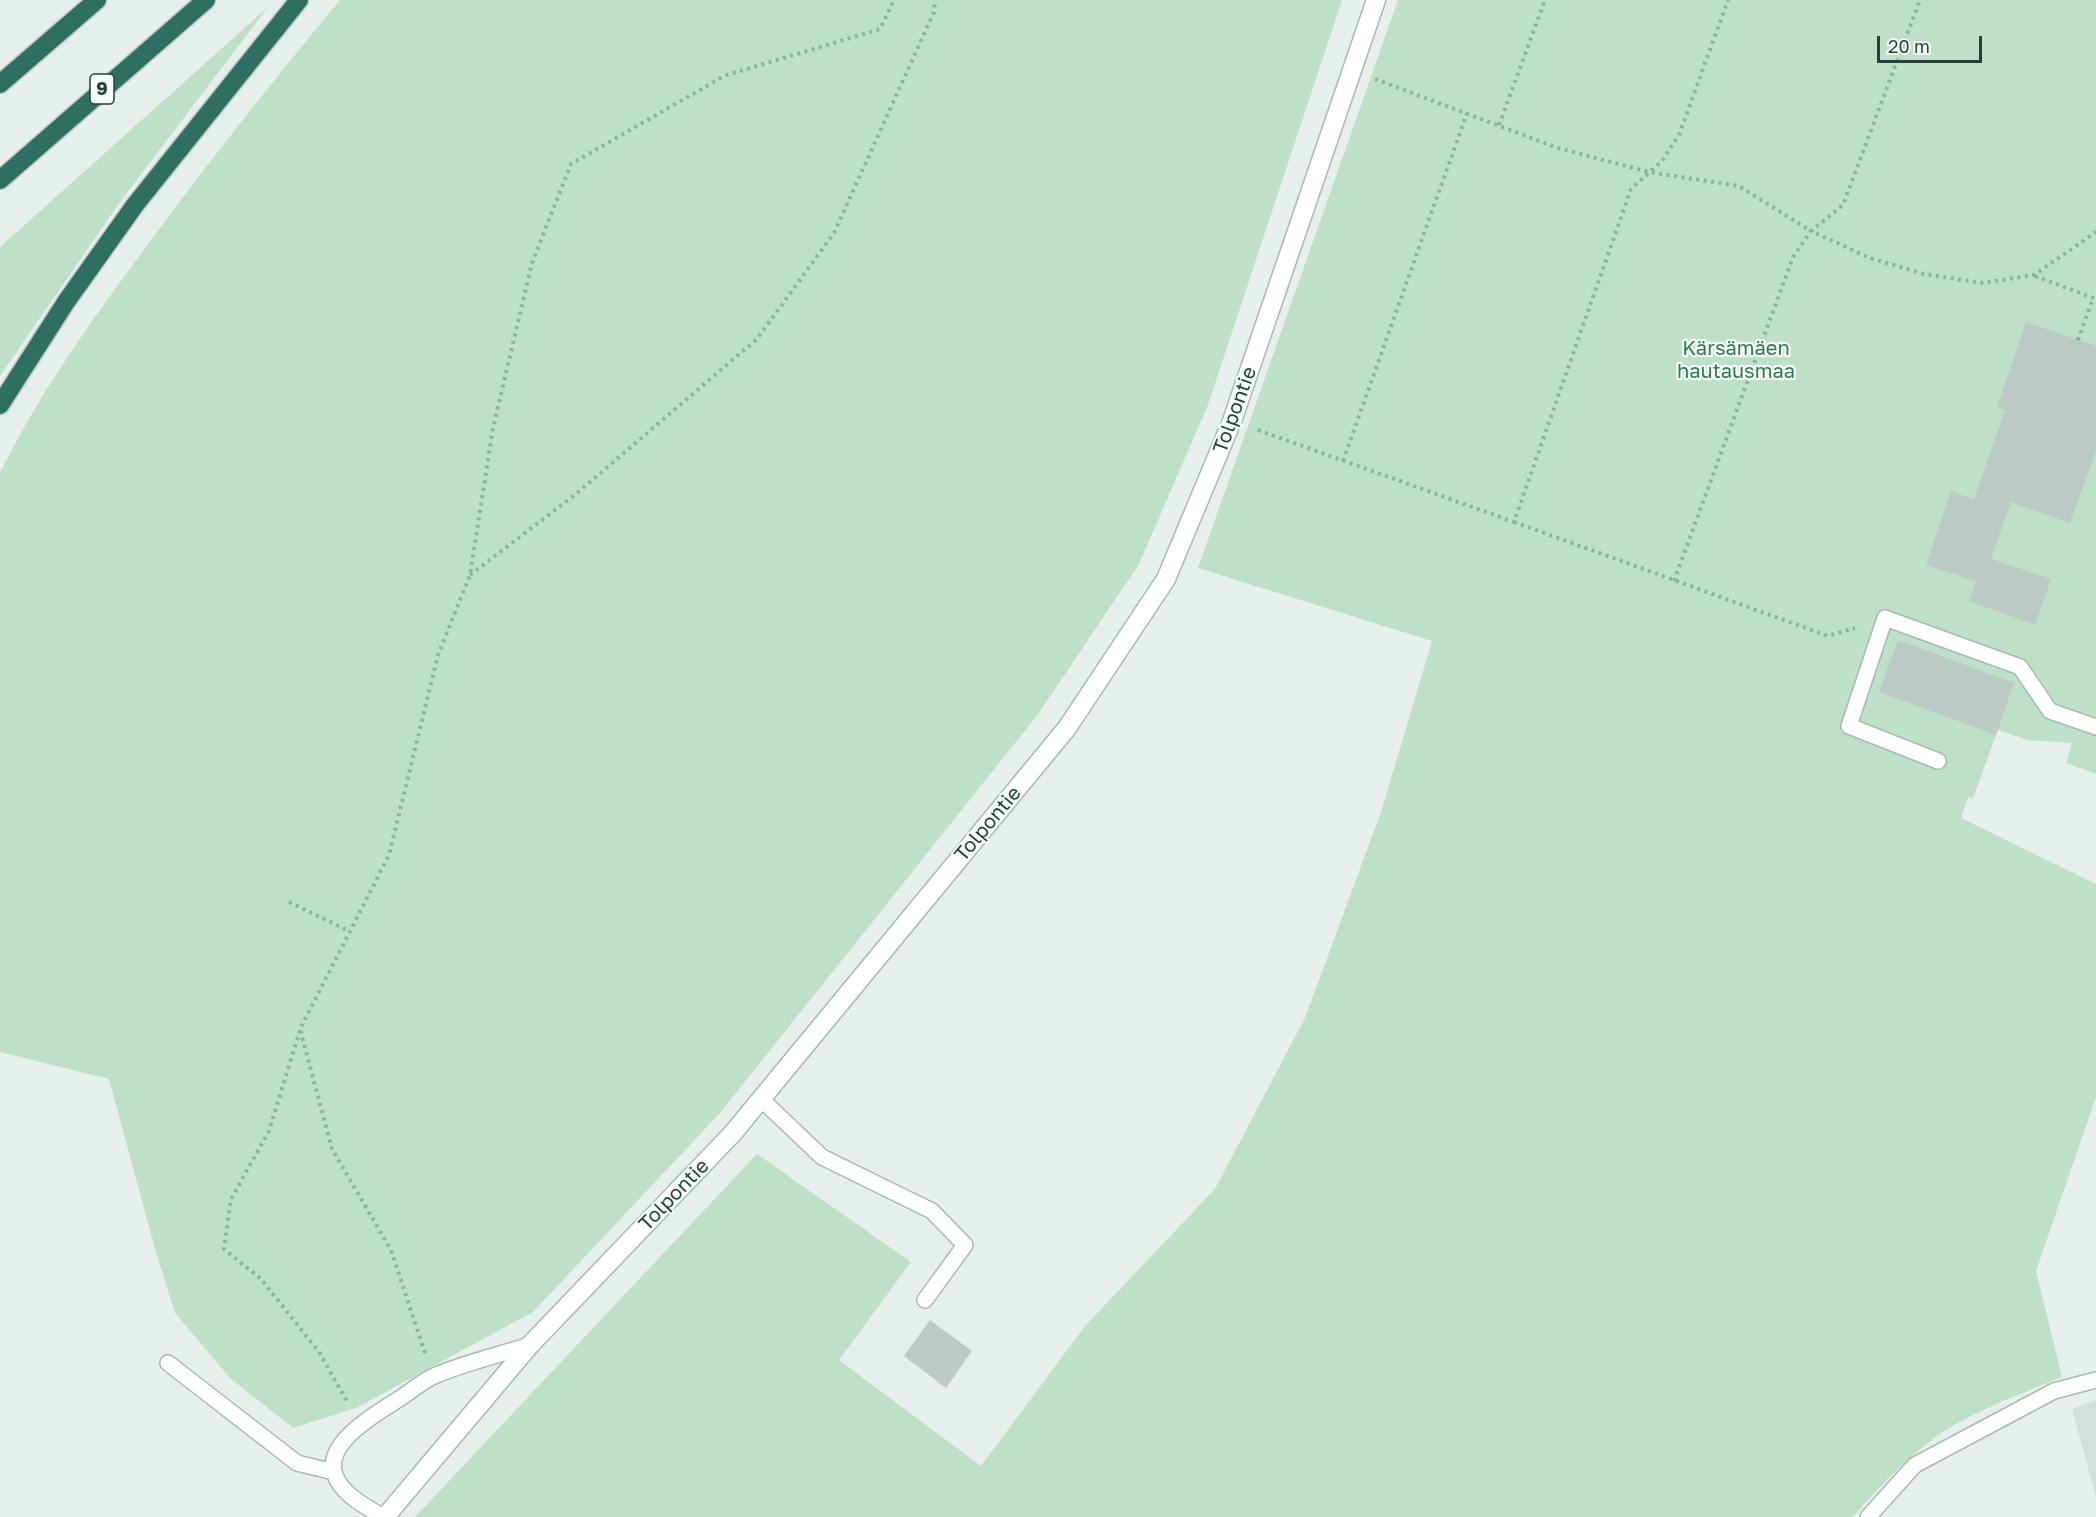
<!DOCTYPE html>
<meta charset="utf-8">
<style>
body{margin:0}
#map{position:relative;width:2096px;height:1517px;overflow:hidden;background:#e6efeb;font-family:"Golos Text",sans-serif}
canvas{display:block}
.scale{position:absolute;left:1877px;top:36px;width:105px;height:27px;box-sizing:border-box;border:3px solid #24423a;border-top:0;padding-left:8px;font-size:18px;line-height:21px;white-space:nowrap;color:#24423a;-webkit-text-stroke:4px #f7fbf9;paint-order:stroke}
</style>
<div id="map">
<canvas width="2096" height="1517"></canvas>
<div class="scale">20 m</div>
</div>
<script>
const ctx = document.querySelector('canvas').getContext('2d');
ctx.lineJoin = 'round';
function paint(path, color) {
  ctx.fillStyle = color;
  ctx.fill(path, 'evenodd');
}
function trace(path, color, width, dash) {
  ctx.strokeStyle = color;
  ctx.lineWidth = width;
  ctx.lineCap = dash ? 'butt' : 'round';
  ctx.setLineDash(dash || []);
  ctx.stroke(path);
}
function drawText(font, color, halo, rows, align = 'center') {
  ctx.font = font + ' "Golos Text",sans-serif';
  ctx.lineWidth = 4.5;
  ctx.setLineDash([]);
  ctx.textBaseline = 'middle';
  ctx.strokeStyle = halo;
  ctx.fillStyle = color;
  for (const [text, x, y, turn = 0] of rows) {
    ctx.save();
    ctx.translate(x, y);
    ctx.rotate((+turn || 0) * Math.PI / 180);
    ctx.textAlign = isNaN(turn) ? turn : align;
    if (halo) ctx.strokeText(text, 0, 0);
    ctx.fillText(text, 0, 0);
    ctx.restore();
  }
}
const built = new Path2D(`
 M 2096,1400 L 2096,1497 L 2072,1409 Z`);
const green = new Path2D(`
 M 340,0 L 1342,0 L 1208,405 L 1139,564 L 1039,713 L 720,1113 L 533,1312 L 356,1408 L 293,1428 L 230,1378 L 175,1313 L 155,1249 L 109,1079 L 0,1052 L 0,473 C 39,394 91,321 143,251 C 206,165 272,82 340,0 Z
 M 1398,0 L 2096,0 L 2096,774 L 2066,763 L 2072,743 L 2027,740 L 1998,730 L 1973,798 L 1968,797 L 1961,818 L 2096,884 L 2096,1097 L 2036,1271 L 2062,1377 C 2017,1396 1968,1412 1929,1442 C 1900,1464 1877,1490 1853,1517 L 415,1517 L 757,1154 L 911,1262 L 839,1360 L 981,1466 L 1085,1326 L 1215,1189 L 1305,1018 L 1381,812 L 1432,641 L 1198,568 Z
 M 268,7 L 120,202 L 0,376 L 0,247 Z`);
const building = new Path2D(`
 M 2026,322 L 2096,346 L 2096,451 L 2070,523 L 2011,502 L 1991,559 L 2051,579 L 2035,625 L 1969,601 L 1976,581 L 1926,565 L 1951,491 L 1974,499 L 2005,410 L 1997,407 Z
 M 1898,640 L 2014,683 L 1996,735 L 1879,692 Z
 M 930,1320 L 972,1351 L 946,1388 L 904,1356 Z`);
const path = new Path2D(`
 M 1375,79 L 1558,148 L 1649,172 L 1739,186 L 1811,231 L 1843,205 L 1920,0
 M 1499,125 L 1545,0
 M 2035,276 L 2096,299
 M 2078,340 L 2093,298
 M 1258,430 L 1514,522 L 1631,189 L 1662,161 L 1679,135 L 1728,0
 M 1343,461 L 1467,113
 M 1514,522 L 1828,636 L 1855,628
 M 470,575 L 576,494 L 757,339 L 834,233 L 934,12 L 935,0
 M 1674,581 L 1793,257 L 1811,231 L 1870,258 L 1924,274 L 1983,283 L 2034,275 L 2096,232
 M 289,902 L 349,931
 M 300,1030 L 269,1131 L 231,1199 L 224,1249 L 261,1279 L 319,1352 L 348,1403
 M 425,1353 L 391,1250 L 332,1149 L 300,1029 L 389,855 L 438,655 L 470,575 L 493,428 L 532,263 L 571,164 L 724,76 L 880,29 L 894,0`);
const service = new Path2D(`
 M 1938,761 L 1849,726 L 1885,618 L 2020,667 L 2050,711 L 2096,727
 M 761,1099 L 822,1157 L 932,1211 L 965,1245 L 925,1300
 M 168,1363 L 297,1463 L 334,1472
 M 383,1517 C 367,1507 342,1495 335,1475 C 323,1443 377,1413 399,1399 C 410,1392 421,1382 434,1376 C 464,1363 499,1355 530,1345
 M 1868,1517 L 1915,1465 L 2054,1391 L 2096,1380`);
const minor = new Path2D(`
 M 385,1517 L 530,1345 L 733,1133 L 1067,728 L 1166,579 L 1232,421 L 1376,0`);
const motorway = new Path2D(`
 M 0,84 L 97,0
 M 0,180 L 206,0
 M 0,405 L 66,302 L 135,205 L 299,0`);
const shields = [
 [102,89,24]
];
const shieldNames = [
 ["9",102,89]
];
const parkNames = [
 ["Kärsämäen",1736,349],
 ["hautausmaa",1736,372]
];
const streetNames = [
 ["Tolpontie",1235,410,-70],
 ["Tolpontie",988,824,-50],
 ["Tolpontie",674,1195,-46]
];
paint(built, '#d4dfda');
paint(green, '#bfe0c8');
paint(building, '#bbcac4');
trace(service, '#a8b8b2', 18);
trace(minor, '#a8b8b2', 21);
trace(motorway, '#c2cac8', 21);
trace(path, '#86b3a5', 4, [3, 4.5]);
trace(service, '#fff', 15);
trace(minor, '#fff', 18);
trace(motorway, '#2f6f62', 18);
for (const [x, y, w] of shields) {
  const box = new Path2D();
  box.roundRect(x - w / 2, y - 15, w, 30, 4.5);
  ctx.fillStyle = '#f7fbf9';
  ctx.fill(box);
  trace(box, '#24423a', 1.5);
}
drawText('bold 18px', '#24423a', null, shieldNames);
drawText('20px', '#2d7a4b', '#f7fbf9', parkNames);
drawText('20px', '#24423a', '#f7fbf9', streetNames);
</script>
